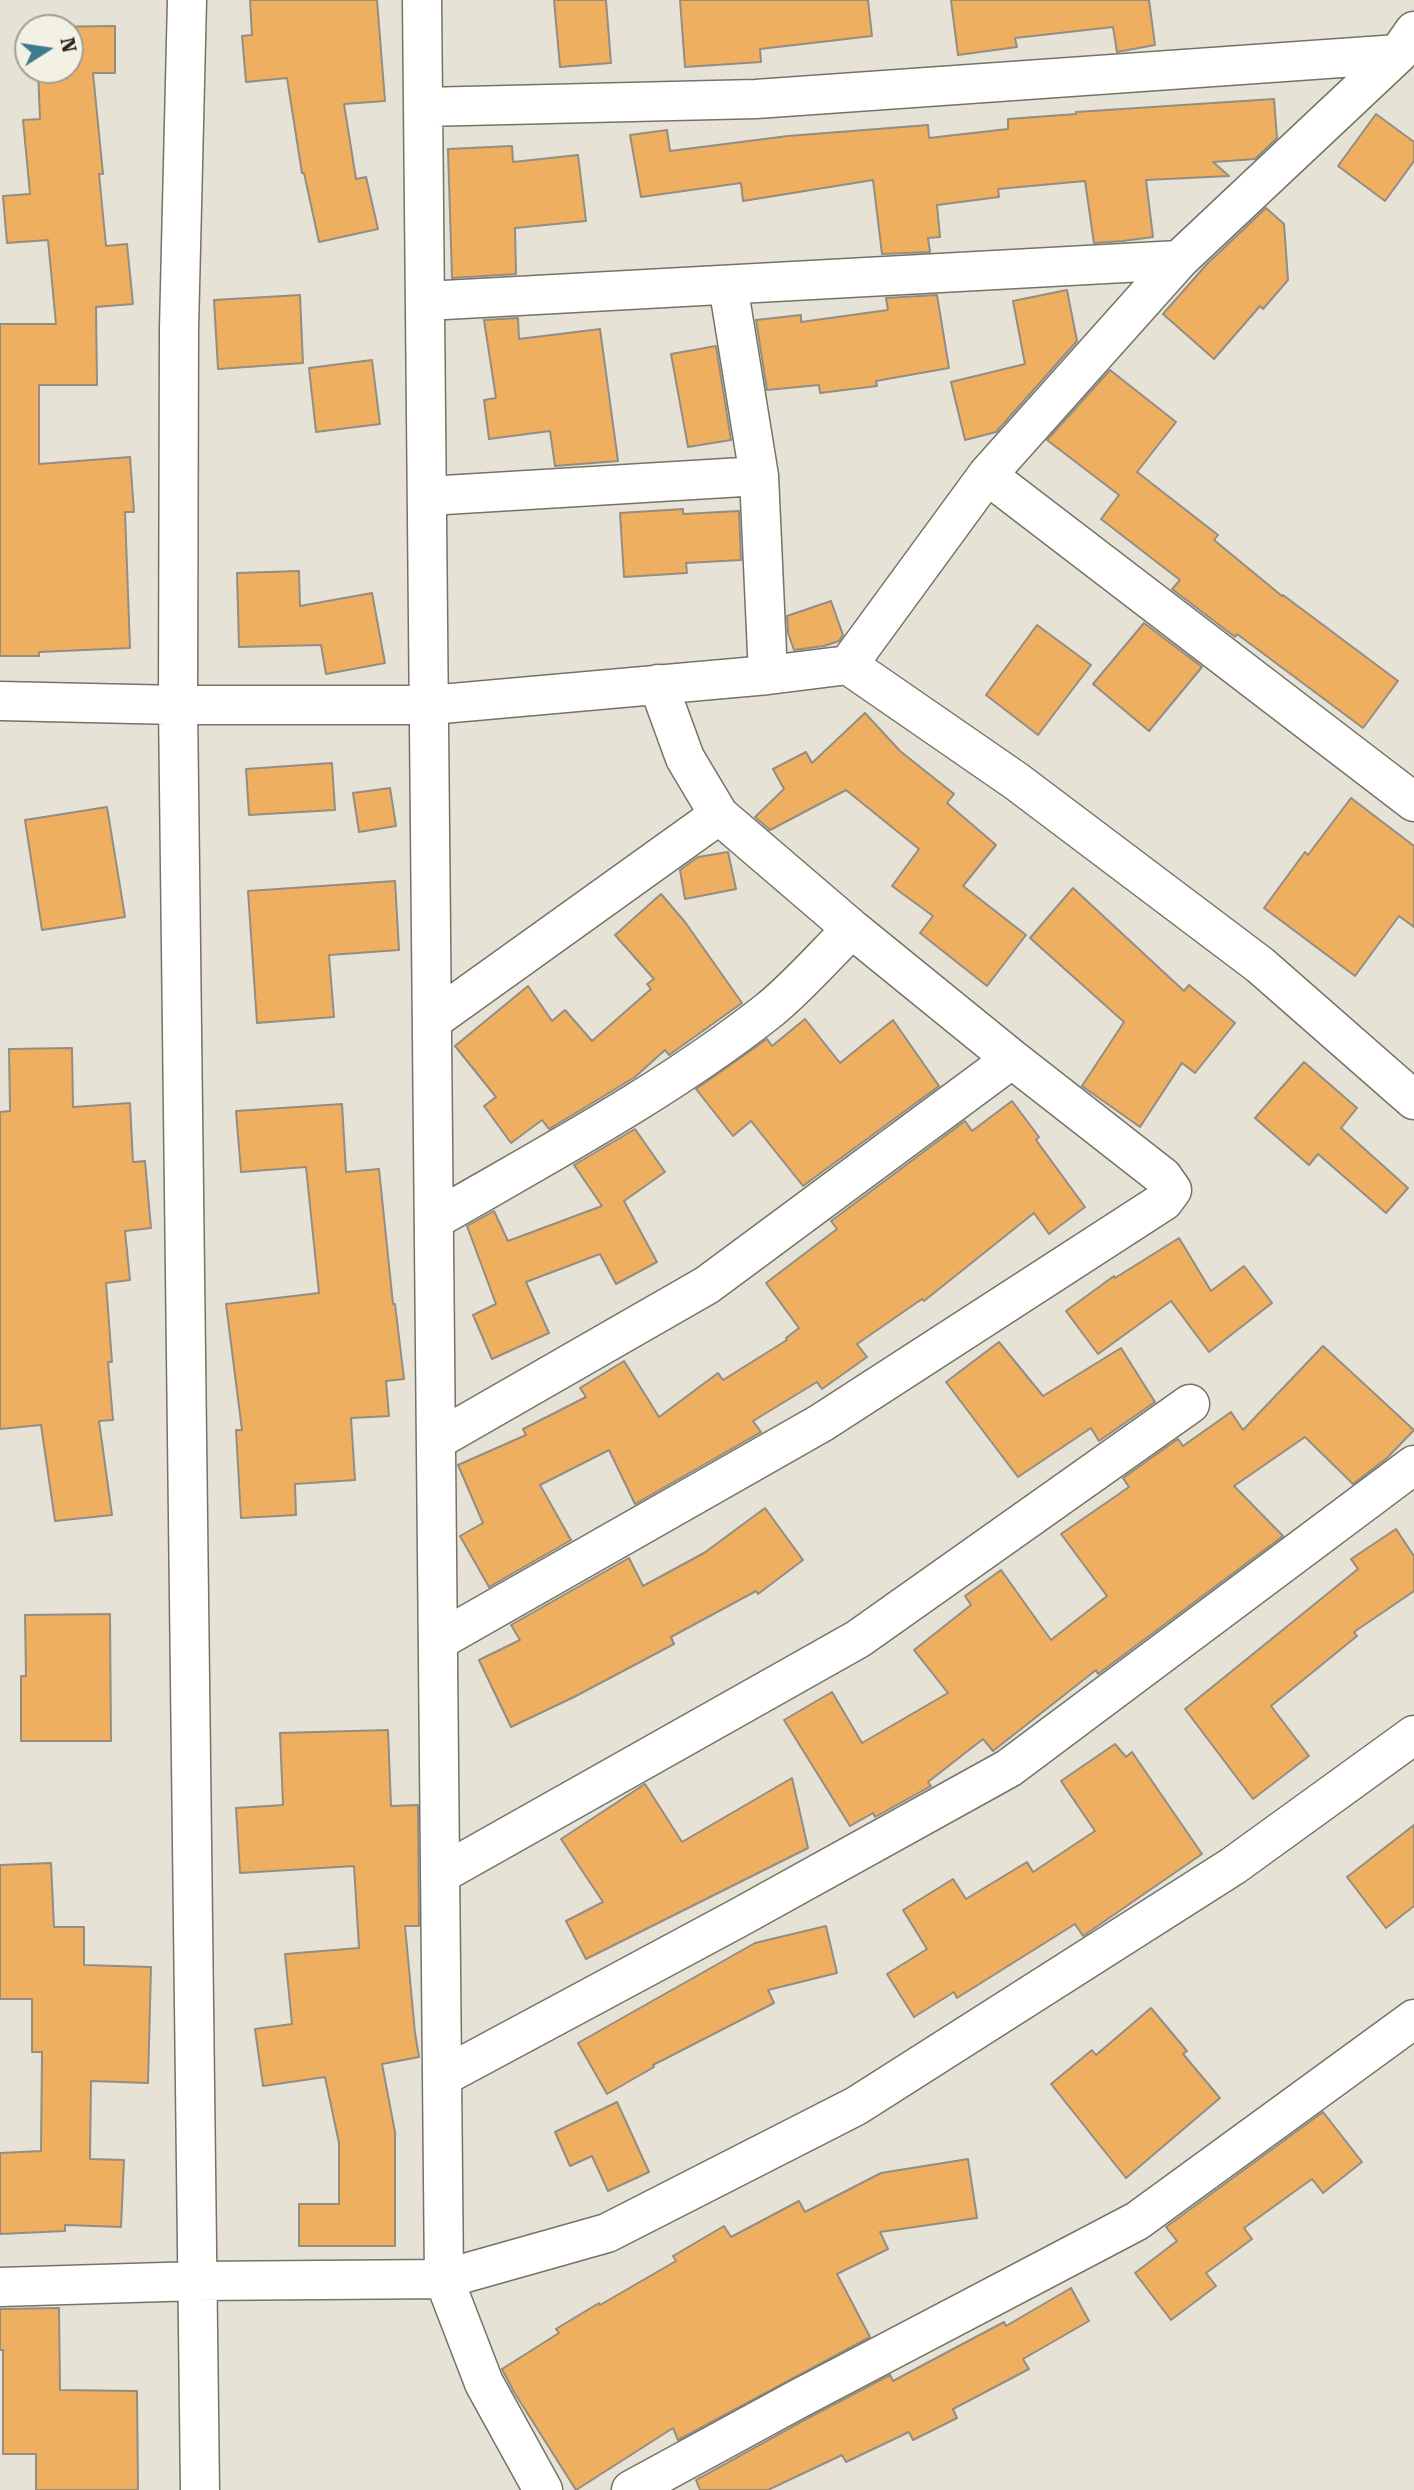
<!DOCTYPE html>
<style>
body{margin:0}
#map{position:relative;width:1414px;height:2490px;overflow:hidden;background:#e6e3d6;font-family:"Roboto Serif",serif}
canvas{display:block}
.north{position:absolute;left:14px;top:14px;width:70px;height:70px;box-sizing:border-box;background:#f3f1e3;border:2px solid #a19f95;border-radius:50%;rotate:78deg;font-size:19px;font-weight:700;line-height:28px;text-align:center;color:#25241f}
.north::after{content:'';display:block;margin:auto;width:24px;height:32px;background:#3d7b91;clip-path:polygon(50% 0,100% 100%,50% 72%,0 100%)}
</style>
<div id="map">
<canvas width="1414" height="2490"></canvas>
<div class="north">N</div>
</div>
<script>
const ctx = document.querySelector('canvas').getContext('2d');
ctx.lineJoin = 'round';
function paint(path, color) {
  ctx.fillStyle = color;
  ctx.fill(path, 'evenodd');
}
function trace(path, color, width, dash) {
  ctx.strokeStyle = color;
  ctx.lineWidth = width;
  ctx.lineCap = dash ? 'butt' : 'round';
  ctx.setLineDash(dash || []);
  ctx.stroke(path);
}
const building = new Path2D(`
 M 250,0 L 377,0 L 385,101 L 344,104 L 356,179 L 366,177 L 378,229 L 319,242 L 304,173 L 302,173 L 287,78 L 246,82 L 242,36 L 252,35 Z
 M 554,0 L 606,0 L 611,63 L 560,67 Z
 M 680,0 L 868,0 L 872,36 L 760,49 L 761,62 L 685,67 Z
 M 951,0 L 1149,0 L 1155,45 L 1117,52 L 1113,27 L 1015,38 L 1017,47 L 958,55 Z
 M 115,26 L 115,73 L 93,73 L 103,174 L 99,174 L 106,246 L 127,244 L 133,304 L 96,307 L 97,385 L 39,385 L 39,464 L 130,457 L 134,512 L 125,512 L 130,648 L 39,652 L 39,656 L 0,656 L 0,324 L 56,324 L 48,240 L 7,243 L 3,196 L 30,194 L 23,120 L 40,119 L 38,70 L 70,70 L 70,28 L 37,27 Z
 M 1274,99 L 1277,138 L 1255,159 L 1213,162 L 1229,176 L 1146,180 L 1153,237 L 1123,241 L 1094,243 L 1085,181 L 998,189 L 999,197 L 937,205 L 940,237 L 928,238 L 930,252 L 882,254 L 873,180 L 743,201 L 741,183 L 641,197 L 630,135 L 667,130 L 670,151 L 788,136 L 928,125 L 929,138 L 1008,129 L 1008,119 L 1076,114 L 1076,112 Z
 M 1376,114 L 1414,142 L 1414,161 L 1385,201 L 1338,166 Z
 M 512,146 L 513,162 L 578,155 L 586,221 L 515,228 L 516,274 L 452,278 L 448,149 Z
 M 1266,208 L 1284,224 L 1288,280 L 1263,309 L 1260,306 L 1214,359 L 1163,314 L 1207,264 Z
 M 1067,290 L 1077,341 L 996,432 L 965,440 L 951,382 L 1025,364 L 1013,301 Z
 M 300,295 L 303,363 L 218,369 L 214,300 Z
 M 937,295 L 949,368 L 876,381 L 877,386 L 820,393 L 819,385 L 767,390 L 756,320 L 801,315 L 801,322 L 888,310 L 886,298 Z
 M 518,318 L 519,339 L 600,329 L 618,461 L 555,466 L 550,431 L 489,439 L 484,400 L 496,398 L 484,320 Z
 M 716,346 L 731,440 L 688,447 L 671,354 Z
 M 372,360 L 380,424 L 316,432 L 309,368 Z
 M 1110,370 L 1176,422 L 1137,472 L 1218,535 L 1214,540 L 1282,596 L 1283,595 L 1398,681 L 1363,728 L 1237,634 L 1235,637 L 1172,589 L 1180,580 L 1101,519 L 1119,495 L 1047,440 Z
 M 683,509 L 683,514 L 739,511 L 741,560 L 686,563 L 687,573 L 624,577 L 620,513 Z
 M 299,571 L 300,606 L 372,593 L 385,663 L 326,674 L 321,645 L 239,647 L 237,573 Z
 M 831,601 L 843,635 L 839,641 L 824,646 L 794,650 L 788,633 L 787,616 Z
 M 1144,623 L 1202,667 L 1149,731 L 1093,684 Z
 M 1037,625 L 1091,665 L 1038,735 L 986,695 Z
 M 865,713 L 900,751 L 954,794 L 947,803 L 996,845 L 963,886 L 1026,935 L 987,986 L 920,933 L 933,916 L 892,886 L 919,849 L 846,790 L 770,830 L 755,817 L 784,789 L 773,769 L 806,752 L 812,763 Z
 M 332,763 L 335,810 L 249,815 L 246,769 Z
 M 390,788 L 396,826 L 359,832 L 353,793 Z
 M 1351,798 L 1414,846 L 1414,927 L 1399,916 L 1355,976 L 1264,908 L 1305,852 L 1308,855 Z
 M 107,807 L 125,917 L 42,930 L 25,820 Z
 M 728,852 L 736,889 L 685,899 L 680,870 L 698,857 Z
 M 395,881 L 399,950 L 329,955 L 334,1017 L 257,1023 L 248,891 Z
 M 1073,888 L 1184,991 L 1189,985 L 1235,1023 L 1195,1073 L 1182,1063 L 1140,1127 L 1082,1086 L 1124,1022 L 1030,938 Z
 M 661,894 L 685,922 L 742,1003 L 669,1055 L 665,1050 L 635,1077 L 594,1102 L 549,1129 L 542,1120 L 511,1143 L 484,1106 L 496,1097 L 455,1046 L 528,986 L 552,1021 L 565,1010 L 592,1041 L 651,989 L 647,984 L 654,979 L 615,935 Z
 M 805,1019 L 840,1063 L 893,1020 L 939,1086 L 803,1186 L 751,1121 L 733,1136 L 696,1089 L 767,1039 L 772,1046 Z
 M 72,1048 L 73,1107 L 130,1103 L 133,1162 L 145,1161 L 151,1228 L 125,1231 L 130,1280 L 106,1283 L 112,1362 L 108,1362 L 113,1420 L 99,1421 L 112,1515 L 55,1521 L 41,1425 L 0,1429 L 0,1112 L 10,1111 L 9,1049 Z
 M 1304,1062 L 1357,1108 L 1341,1128 L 1408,1188 L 1386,1213 L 1318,1154 L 1309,1165 L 1255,1118 Z
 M 1012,1101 L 1039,1137 L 1036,1140 L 1085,1207 L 1049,1234 L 1034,1213 L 924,1301 L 922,1299 L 857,1344 L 867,1357 L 822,1389 L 817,1382 L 753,1421 L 761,1432 L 635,1504 L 609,1450 L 540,1485 L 571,1540 L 489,1587 L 460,1536 L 483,1523 L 458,1465 L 526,1435 L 523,1429 L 586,1397 L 580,1388 L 624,1361 L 659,1417 L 718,1373 L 723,1380 L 787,1340 L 786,1338 L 799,1328 L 766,1283 L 837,1229 L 831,1221 L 965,1121 L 972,1131 Z
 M 342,1104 L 346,1172 L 379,1169 L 393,1304 L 395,1304 L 404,1379 L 386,1381 L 389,1416 L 351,1418 L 355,1480 L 295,1484 L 296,1515 L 241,1518 L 236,1430 L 242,1430 L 226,1304 L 319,1293 L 306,1167 L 241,1172 L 236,1111 Z
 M 635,1129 L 665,1172 L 624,1201 L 657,1262 L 616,1284 L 600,1254 L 526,1282 L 549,1333 L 492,1359 L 473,1315 L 496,1304 L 467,1226 L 494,1211 L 508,1241 L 602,1206 L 574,1165 Z
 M 1179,1238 L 1211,1291 L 1244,1266 L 1272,1303 L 1209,1352 L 1171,1301 L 1098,1354 L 1066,1311 L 1114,1276 L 1115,1278 Z
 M 999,1342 L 1043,1396 L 1121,1348 L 1155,1402 L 1099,1441 L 1091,1428 L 1018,1477 L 946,1382 Z
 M 1323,1346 L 1414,1430 L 1387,1458 L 1353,1484 L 1305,1437 L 1234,1486 L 1283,1536 L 1098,1674 L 1096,1670 L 993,1751 L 983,1739 L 928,1782 L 931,1786 L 875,1817 L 873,1813 L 850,1826 L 784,1720 L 832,1692 L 862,1743 L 948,1693 L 914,1650 L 971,1605 L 965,1596 L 1001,1570 L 1051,1640 L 1107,1596 L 1061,1534 L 1129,1487 L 1123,1478 L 1178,1439 L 1183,1446 L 1231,1412 L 1243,1430 Z
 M 765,1508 L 803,1560 L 758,1594 L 756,1591 L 671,1637 L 674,1644 L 574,1697 L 511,1727 L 479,1660 L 520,1640 L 511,1625 L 629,1558 L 643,1586 L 704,1553 Z
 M 1396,1529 L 1414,1556 L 1414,1591 L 1354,1632 L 1357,1636 L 1271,1706 L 1309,1756 L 1253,1799 L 1185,1709 L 1358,1569 L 1351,1559 Z
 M 110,1614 L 111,1741 L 21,1741 L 21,1676 L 26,1676 L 25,1615 Z
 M 388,1730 L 391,1806 L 418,1805 L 419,1926 L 405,1926 L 415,2033 L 419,2057 L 382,2064 L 395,2132 L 395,2246 L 299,2246 L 299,2204 L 339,2204 L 339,2143 L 325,2077 L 263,2086 L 255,2029 L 292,2024 L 285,1954 L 359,1948 L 354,1866 L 240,1873 L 236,1808 L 283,1805 L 280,1733 Z
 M 1115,1744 L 1126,1757 L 1132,1752 L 1202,1854 L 1083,1936 L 1075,1924 L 957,1998 L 954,1992 L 914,2017 L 887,1974 L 927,1949 L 903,1910 L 953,1879 L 966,1899 L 1027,1862 L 1033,1872 L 1095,1831 L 1061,1781 Z
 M 792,1778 L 808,1848 L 586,1959 L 566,1921 L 603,1902 L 561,1839 L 645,1784 L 682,1842 Z
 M 1414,1825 L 1414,1906 L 1386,1928 L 1347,1877 Z
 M 51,1863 L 54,1927 L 84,1927 L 84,1965 L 151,1967 L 148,2083 L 91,2081 L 90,2159 L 124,2160 L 121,2227 L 65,2225 L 65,2231 L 0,2234 L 0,2153 L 41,2151 L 42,2052 L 32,2052 L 32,1999 L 0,1999 L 0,1865 Z
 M 826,1926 L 837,1973 L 768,1990 L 774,2003 L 653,2065 L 654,2067 L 607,2094 L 578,2043 L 755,1943 Z
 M 1151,2008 L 1187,2051 L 1183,2054 L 1220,2098 L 1126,2178 L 1051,2084 L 1092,2050 L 1096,2055 Z
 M 617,2102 L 649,2172 L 608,2191 L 592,2156 L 570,2166 L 555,2132 Z
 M 1323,2112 L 1362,2162 L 1323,2193 L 1312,2179 L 1244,2228 L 1252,2239 L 1206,2273 L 1216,2286 L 1171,2320 L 1135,2273 L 1177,2241 L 1166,2227 Z
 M 968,2159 L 977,2218 L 880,2232 L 888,2249 L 837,2274 L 870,2337 L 678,2440 L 673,2428 L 576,2490 L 514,2392 L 502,2369 L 559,2333 L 556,2329 L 599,2303 L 600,2305 L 676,2261 L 673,2256 L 724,2226 L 731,2237 L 799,2201 L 805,2212 L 881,2173 Z
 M 1071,2288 L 1089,2321 L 1023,2359 L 1029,2369 L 953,2409 L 957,2418 L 913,2440 L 909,2432 L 846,2462 L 842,2455 L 768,2490 L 700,2490 L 696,2480 L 808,2418 L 890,2375 L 893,2381 L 1004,2322 L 1006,2326 Z
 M 59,2308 L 60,2390 L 137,2391 L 138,2490 L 36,2490 L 36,2454 L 3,2454 L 3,2350 L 0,2350 L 0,2309 Z`);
const minor = new Path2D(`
 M 187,0 L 179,329 L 178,705 L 200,2490
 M 422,0 L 444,2279 L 484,2383 L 543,2490
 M 424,107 L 756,99 L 1398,54
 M 728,285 L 759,476 L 768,675
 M 426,301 L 1179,260
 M 987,475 L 1414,802
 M 428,496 L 759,476
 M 848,665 L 987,475 L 1179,260 L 1398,54 L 1414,31
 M 0,701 L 178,705 L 430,705 L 768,675 L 848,665 L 1016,781 L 1260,965 L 1414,1100
 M 433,1020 L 719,815
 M 434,1220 C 548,1154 665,1092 768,1011 C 798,987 824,956 852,929
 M 437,1440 L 707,1285 L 1012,1059
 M 438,1641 L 821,1423 L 1164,1201 L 1172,1190 L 1163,1177 L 1012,1059 L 852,929 L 719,815 L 685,758 L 658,684
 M 441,1874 L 858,1639 L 1190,1404
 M 442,2077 L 740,1917 L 1009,1768 L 1414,1465
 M 0,2287 L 197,2281 L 444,2279 L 607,2233 L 856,2106 L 1233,1866 L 1414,1735
 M 631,2490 L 798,2399 L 1137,2221 L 1414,2019`);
paint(building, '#eeb060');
trace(building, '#958c82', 2);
trace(minor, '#757366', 41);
trace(minor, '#fff', 38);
</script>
